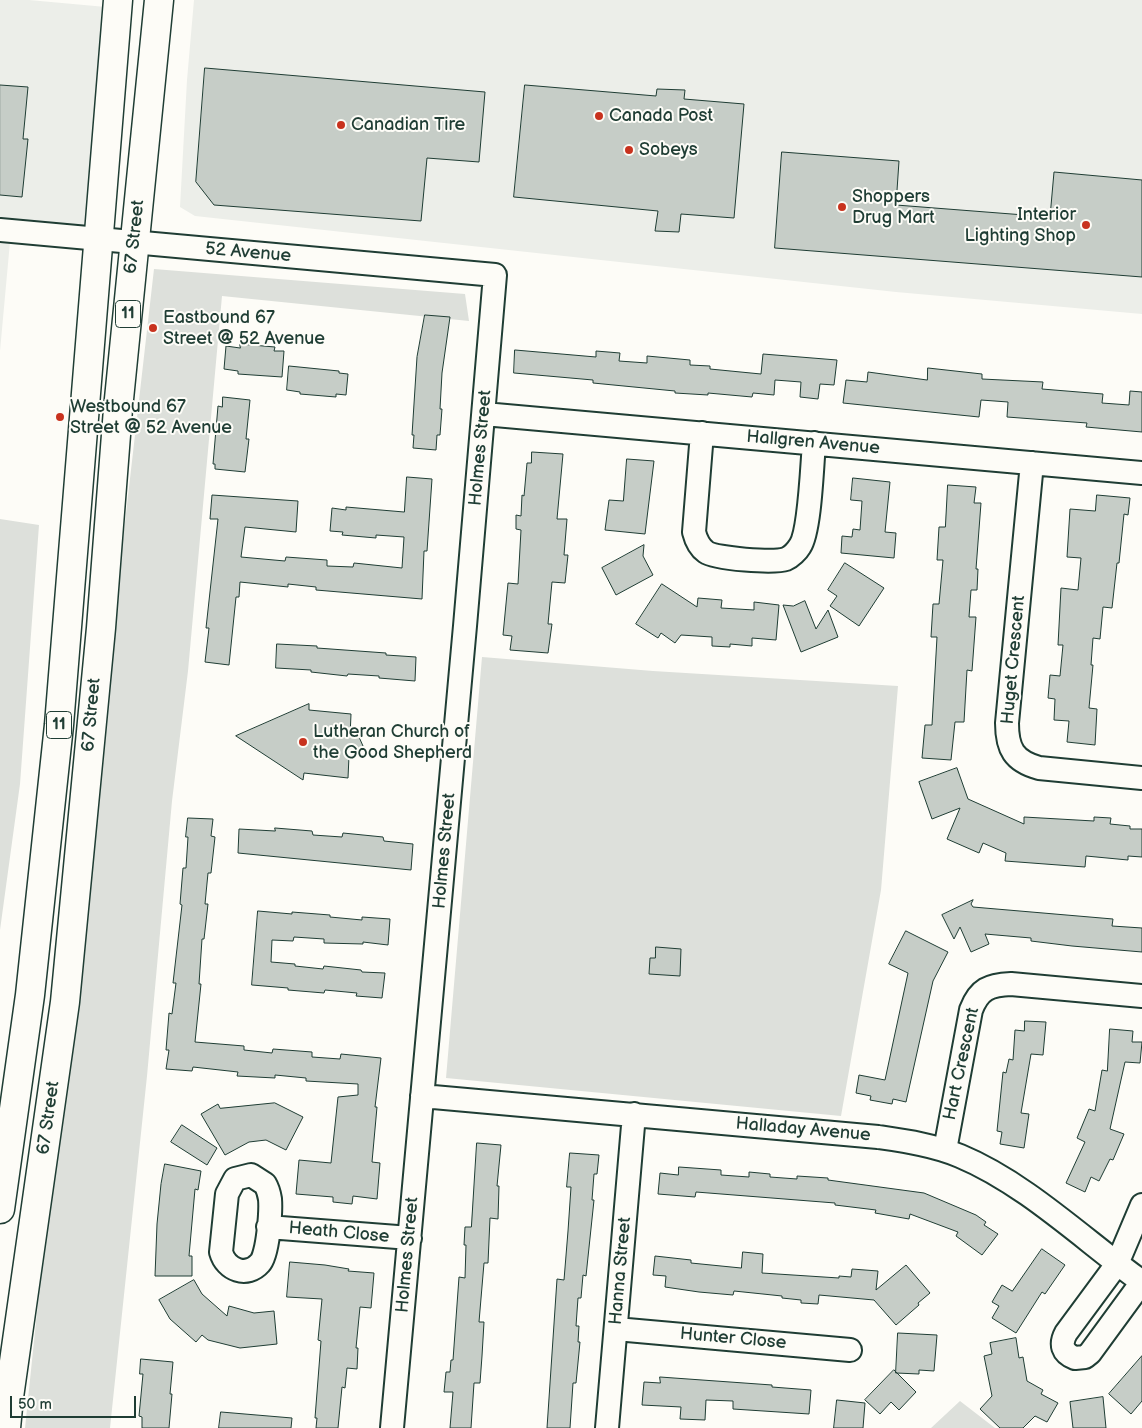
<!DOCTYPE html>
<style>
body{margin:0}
#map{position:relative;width:1142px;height:1428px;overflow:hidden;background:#fdfcf7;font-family:"Balsamiq Sans",sans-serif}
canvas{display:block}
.scale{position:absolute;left:10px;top:1396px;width:126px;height:22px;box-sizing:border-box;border:2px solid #1f3d34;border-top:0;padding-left:6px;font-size:15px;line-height:18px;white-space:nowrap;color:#1f3d34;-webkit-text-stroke:4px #fdfcf7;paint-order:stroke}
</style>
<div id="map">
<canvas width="1142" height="1428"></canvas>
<div class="scale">50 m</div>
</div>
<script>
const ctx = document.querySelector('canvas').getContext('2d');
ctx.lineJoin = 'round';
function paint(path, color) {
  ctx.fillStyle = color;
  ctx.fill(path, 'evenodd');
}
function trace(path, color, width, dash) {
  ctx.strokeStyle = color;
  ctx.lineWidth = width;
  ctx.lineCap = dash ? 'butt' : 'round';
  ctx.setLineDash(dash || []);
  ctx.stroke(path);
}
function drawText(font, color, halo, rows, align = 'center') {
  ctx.font = font + ' "Balsamiq Sans",sans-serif';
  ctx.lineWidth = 4;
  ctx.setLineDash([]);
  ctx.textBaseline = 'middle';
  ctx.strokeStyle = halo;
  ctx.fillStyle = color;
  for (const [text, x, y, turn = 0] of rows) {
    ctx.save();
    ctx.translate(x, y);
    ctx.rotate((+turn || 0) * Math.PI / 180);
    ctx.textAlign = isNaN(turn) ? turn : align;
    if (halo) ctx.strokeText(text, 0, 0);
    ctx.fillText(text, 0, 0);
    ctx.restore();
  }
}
const built = new Path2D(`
 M 0,0 L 29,0 L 117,8 L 99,239 L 11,231 L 0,351 Z
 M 194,0 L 1142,0 L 1142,314 L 896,292 L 195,216 L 180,207 L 187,80 Z`);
const green = new Path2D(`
 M 154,269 L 465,294 L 469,321 L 222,296 L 188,671 L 172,801 L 147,1076 L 110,1428 L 25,1428 L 61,1081 Z
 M 0,519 L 39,525 L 20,784 L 0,930 Z
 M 482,657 L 653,671 L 898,686 L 881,890 L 841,1116 L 446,1078 Z
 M 960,1401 L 995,1428 L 931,1428 Z`);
const building = new Path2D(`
 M 205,68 L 485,92 L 479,162 L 427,158 L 421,221 L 214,205 L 196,182 Z
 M 0,85 L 28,87 L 23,139 L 28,139 L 22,197 L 0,195 Z
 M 525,85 L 656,96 L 657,89 L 685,90 L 684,99 L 744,104 L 734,218 L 681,214 L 679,232 L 655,231 L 658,211 L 514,197 Z
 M 782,152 L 899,161 L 896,205 L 1050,217 L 1054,172 L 1142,180 L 1142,277 L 775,248 Z
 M 425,315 L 450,317 L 442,373 L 440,409 L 442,409 L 440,435 L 437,435 L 436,450 L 413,448 L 414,435 L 412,435 L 417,357 Z
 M 240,344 L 275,347 L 274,351 L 284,351 L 282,377 L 238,374 L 238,371 L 224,369 L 226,346 L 240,348 Z
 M 515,350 L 596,357 L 596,351 L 620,353 L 619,361 L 647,363 L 647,356 L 690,360 L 690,365 L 710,366 L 710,369 L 761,374 L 763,354 L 837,360 L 834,385 L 820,384 L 818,399 L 800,397 L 801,382 L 775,380 L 774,395 L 753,393 L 752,397 L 708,393 L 708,395 L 675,393 L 675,391 L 593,383 L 593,380 L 514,373 Z
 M 289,366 L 339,371 L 339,373 L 348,374 L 346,395 L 336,394 L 336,397 L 300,394 L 300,392 L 287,390 Z
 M 928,368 L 982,374 L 982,379 L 1043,382 L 1042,389 L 1103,394 L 1102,403 L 1129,405 L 1130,391 L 1142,392 L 1142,432 L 1086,427 L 1087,423 L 1007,417 L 1008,402 L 981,400 L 979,417 L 843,403 L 846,380 L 867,382 L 868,372 L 927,380 Z
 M 223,397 L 250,400 L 246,439 L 249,439 L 245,472 L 215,469 L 215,464 L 213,464 L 218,406 L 222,407 Z
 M 532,452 L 563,454 L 557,519 L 567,519 L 564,555 L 568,555 L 565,583 L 552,582 L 548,624 L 552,624 L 548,653 L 510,650 L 512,636 L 503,635 L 508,583 L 518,584 L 521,530 L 516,529 L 516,515 L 521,516 L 522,495 L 524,496 L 527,463 L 531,463 Z
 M 627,459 L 654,461 L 645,534 L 605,530 L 609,500 L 623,501 Z
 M 407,477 L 432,479 L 427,551 L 424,551 L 422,599 L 316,590 L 316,587 L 288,584 L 288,587 L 240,582 L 239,597 L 236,597 L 229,665 L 205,662 L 209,628 L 206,628 L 218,519 L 210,519 L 212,495 L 298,501 L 296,532 L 245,527 L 241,557 L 285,561 L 286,557 L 327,560 L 327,566 L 353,567 L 354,563 L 402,568 L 404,537 L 376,535 L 376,538 L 342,535 L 343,532 L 330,531 L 332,508 L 346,510 L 346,507 L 404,512 Z
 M 853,478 L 890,482 L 885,532 L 896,533 L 894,558 L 841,553 L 842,536 L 852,537 L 853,529 L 860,530 L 862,501 L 851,500 Z
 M 948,485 L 976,487 L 974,503 L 981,503 L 976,569 L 978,569 L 977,590 L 971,590 L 969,617 L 976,617 L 972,671 L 967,670 L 964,722 L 955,722 L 951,760 L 922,758 L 925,725 L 932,725 L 937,637 L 931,637 L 933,604 L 939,604 L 943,560 L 937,560 L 939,527 L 945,527 Z
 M 1097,495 L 1130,498 L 1128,515 L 1124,514 L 1119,563 L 1117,563 L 1112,608 L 1103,607 L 1100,639 L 1093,638 L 1091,665 L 1093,665 L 1089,708 L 1097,709 L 1095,745 L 1067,742 L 1069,721 L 1054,720 L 1055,699 L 1048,698 L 1050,675 L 1060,676 L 1063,645 L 1058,645 L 1061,588 L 1078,590 L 1081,558 L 1067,557 L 1070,509 L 1095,511 Z
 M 644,545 L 643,556 L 653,575 L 616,595 L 602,568 Z
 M 845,563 L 884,588 L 859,626 L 830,606 L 837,596 L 828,590 Z
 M 662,584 L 697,607 L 698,598 L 722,600 L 721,608 L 754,610 L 754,602 L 779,605 L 776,640 L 752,638 L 752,646 L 730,644 L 730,647 L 712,646 L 712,637 L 681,635 L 675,643 L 661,633 L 658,638 L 636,624 Z
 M 805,601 L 816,629 L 828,610 L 838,637 L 801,652 L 783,605 L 793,606 Z
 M 277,644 L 317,646 L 317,648 L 386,653 L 386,655 L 416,657 L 415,681 L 379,678 L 379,676 L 348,674 L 347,676 L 311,672 L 311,670 L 276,668 Z
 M 309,704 L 309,710 L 351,714 L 350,737 L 359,737 L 363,746 L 357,756 L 349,756 L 348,778 L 304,773 L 303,780 L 236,736 Z
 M 957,768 L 968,799 L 1024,824 L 1024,817 L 1094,821 L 1094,817 L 1111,818 L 1110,824 L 1130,826 L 1130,829 L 1142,829 L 1142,857 L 1128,856 L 1128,860 L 1086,856 L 1085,867 L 1005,861 L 1006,853 L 983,843 L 979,853 L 947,839 L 960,808 L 932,819 L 919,782 Z
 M 188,818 L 213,819 L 211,836 L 215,837 L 211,873 L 208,873 L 205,904 L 208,904 L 204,939 L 202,939 L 199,984 L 201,984 L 195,1042 L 244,1046 L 244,1050 L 272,1053 L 273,1049 L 312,1052 L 312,1057 L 340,1059 L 341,1054 L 381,1058 L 375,1107 L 377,1107 L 372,1162 L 380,1163 L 377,1199 L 353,1196 L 352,1204 L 333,1202 L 333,1197 L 296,1194 L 299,1160 L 331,1163 L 338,1097 L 358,1095 L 358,1084 L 306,1081 L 306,1078 L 275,1075 L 275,1078 L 237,1076 L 238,1072 L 193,1067 L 192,1071 L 166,1069 L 169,1050 L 166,1050 L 169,1013 L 172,1014 L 176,983 L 173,983 L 182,905 L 180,904 L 183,868 L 186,868 L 188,837 L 186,837 Z
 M 275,828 L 312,831 L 313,835 L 342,837 L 343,833 L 383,837 L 384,841 L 413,844 L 411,870 L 238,853 L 239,829 L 275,831 Z
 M 973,900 L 971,904 L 973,907 L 1113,919 L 1112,926 L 1142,928 L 1142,952 L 1072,946 L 1031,941 L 1031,938 L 985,934 L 989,944 L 971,952 L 960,927 L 954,939 L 942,915 Z
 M 258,911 L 292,914 L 292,912 L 330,915 L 330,917 L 362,920 L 362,917 L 390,919 L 388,945 L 363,942 L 363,944 L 324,943 L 324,939 L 294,937 L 293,941 L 272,940 L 271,962 L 295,964 L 295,966 L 323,969 L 324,966 L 361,970 L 362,972 L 385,973 L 382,998 L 356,996 L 357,993 L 325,990 L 324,993 L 288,990 L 288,988 L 252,985 Z
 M 906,931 L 948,952 L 933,981 L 906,1102 L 893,1099 L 892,1104 L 870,1100 L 871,1096 L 856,1093 L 859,1075 L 885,1080 L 908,973 L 889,964 Z
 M 656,947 L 681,949 L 680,976 L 649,974 L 650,958 L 655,958 Z
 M 1025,1021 L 1046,1022 L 1043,1055 L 1031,1054 L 1021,1113 L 1029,1114 L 1024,1148 L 1000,1144 L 1002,1132 L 997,1131 L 1003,1072 L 1006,1073 L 1009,1059 L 1013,1060 L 1015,1030 L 1024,1031 Z
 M 1110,1029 L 1133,1031 L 1132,1042 L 1142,1042 L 1140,1063 L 1125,1062 L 1110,1129 L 1124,1134 L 1113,1160 L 1110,1159 L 1099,1181 L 1091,1177 L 1085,1192 L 1066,1183 L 1085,1142 L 1077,1138 L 1089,1109 L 1095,1111 L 1102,1070 L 1107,1071 Z
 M 275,1103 L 303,1117 L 286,1150 L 266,1140 L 249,1142 L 225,1155 L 201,1114 L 218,1104 L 220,1108 Z
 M 182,1125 L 217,1148 L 207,1165 L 171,1142 Z
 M 477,1143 L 501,1145 L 497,1186 L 499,1186 L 498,1219 L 490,1218 L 488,1263 L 484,1263 L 479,1322 L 484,1322 L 482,1356 L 480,1383 L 474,1383 L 471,1428 L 450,1428 L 453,1392 L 444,1392 L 446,1372 L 450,1372 L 451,1360 L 453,1360 L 459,1277 L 465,1278 L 466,1245 L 464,1245 L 465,1227 L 471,1227 Z
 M 570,1153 L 599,1155 L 597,1174 L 594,1174 L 592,1200 L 594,1200 L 586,1276 L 583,1275 L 581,1298 L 578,1298 L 576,1326 L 579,1326 L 578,1342 L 580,1342 L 576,1383 L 573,1383 L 570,1428 L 547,1428 L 557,1279 L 564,1280 L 568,1231 L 571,1187 L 567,1187 Z
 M 165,1164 L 201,1171 L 198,1190 L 195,1189 L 189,1256 L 192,1256 L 192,1276 L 155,1276 L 157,1224 L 161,1184 Z
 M 679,1167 L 721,1170 L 721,1175 L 749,1177 L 749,1172 L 770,1174 L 770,1177 L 797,1179 L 797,1176 L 828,1178 L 828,1180 L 924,1193 L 976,1215 L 986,1222 L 984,1225 L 998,1234 L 982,1255 L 956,1236 L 958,1232 L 910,1214 L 909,1219 L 875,1213 L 876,1210 L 835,1205 L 835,1203 L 696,1192 L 695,1197 L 658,1194 L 660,1173 L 678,1175 Z
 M 1042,1249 L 1065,1265 L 1045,1294 L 1042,1292 L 1016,1333 L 992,1318 L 999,1306 L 992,1302 L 1002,1285 L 1012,1291 Z
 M 743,1252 L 763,1254 L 762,1273 L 839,1278 L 839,1276 L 851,1277 L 852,1269 L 878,1271 L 876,1290 L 906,1265 L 930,1293 L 918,1303 L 919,1305 L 896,1325 L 874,1300 L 819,1295 L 818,1304 L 801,1303 L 801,1300 L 782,1298 L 782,1296 L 734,1291 L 733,1295 L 699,1292 L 665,1287 L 666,1276 L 653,1275 L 655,1256 L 691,1260 L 691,1263 L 741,1268 Z
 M 290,1262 L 325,1265 L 349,1269 L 348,1271 L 374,1273 L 371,1308 L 360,1307 L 356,1348 L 358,1348 L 357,1369 L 347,1368 L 345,1388 L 342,1387 L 338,1428 L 316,1428 L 317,1418 L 315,1418 L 321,1341 L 318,1340 L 322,1299 L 287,1297 Z
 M 194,1280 L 202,1294 L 227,1316 L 229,1306 L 254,1313 L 274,1311 L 277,1344 L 240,1348 L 208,1340 L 202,1335 L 196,1342 L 170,1319 L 159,1300 Z
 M 898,1333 L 937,1335 L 934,1371 L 919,1370 L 919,1374 L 896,1373 Z
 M 1016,1338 L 1019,1358 L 1023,1357 L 1027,1381 L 1043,1390 L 1041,1394 L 1058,1403 L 1047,1422 L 1035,1416 L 1023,1428 L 1000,1428 L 980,1409 L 992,1396 L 984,1356 L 992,1354 L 990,1343 Z
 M 1142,1356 L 1142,1401 L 1131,1414 L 1109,1394 Z
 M 141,1359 L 173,1362 L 170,1394 L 172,1394 L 169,1428 L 142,1428 L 142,1417 L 139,1416 L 143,1374 L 140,1374 Z
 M 894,1370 L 916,1392 L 899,1410 L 891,1402 L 880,1414 L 865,1400 Z
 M 660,1377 L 772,1385 L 772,1387 L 811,1390 L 809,1414 L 733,1409 L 733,1401 L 706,1400 L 705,1420 L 680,1419 L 681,1407 L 642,1405 L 644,1382 L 660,1383 Z
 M 1103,1397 L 1106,1428 L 1073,1428 L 1070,1402 Z
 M 837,1400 L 865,1403 L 863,1428 L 834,1428 Z
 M 221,1412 L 292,1418 L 291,1428 L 219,1428 Z`);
const minor = new Path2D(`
 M 0,230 L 495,275 L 465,626 L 392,1428
 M 484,414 L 1142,473
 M 702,433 L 694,532 C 696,540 699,547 706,552 C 716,559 774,563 786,559 C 791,557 797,551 800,546 C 810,531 812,465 814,443
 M 1032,463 L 1007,723 C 1007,749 1014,761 1039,768 L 1142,778
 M 422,1096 L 878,1137 C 905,1141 934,1145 960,1156 C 1025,1183 1084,1240 1142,1282
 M 945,1150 L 971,1010 C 979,989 989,985 1011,984 L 1142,996
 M 251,1175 L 265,1184 C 268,1189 269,1193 270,1199 C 271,1211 268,1255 260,1263 C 247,1278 226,1270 221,1252 L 227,1194 L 235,1179 Z
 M 1142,1205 L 1117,1264 L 1066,1333 C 1060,1344 1062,1353 1075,1358 L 1085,1357 L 1090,1353 L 1142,1282
 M 268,1227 L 410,1238
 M 616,1329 L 850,1350
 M 607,1428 L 634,1114`);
const major = new Path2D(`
 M 0,1209 L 30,995 L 59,725 L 118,0
 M 6,1428 L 9,1397 L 65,1002 L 101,628 L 118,409 L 159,0`);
const markers = [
 [599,116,5,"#c8321e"],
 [341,125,5,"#c8321e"],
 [629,150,5,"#c8321e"],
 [842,207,5,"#c8321e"],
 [1086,225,5,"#c8321e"],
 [153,328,5,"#c8321e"],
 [60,417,5,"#c8321e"],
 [303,742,5,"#c8321e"]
];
const shields = [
 [128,314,25],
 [59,725,25]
];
const shieldNames = [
 ["11",128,314],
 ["11",59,725]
];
const poiNames = [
 ["Canada Post",609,116],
 ["Canadian Tire",351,125],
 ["Sobeys",639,150],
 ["Shoppers",852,197],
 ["Drug Mart",852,218],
 ["Interior",1076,215,"right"],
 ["Lighting Shop",1076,236,"right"],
 ["Eastbound 67",163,318],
 ["Street @ 52 Avenue",163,339],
 ["Westbound 67",70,407],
 ["Street @ 52 Avenue",70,428],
 ["Lutheran Church of",313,732],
 ["the Good Shepherd",313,753]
];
const streetNames = [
 ["67 Street",135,237,-84],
 ["52 Avenue",248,253,5],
 ["Hallgren Avenue",813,443,5],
 ["Holmes Street",481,448,-85],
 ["Huget Crescent",1014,660,-85],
 ["67 Street",92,715,-85],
 ["Holmes Street",445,851,-85],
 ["Hart Crescent",962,1064,-78],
 ["67 Street",49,1118,-82],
 ["Halladay Avenue",803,1130,5],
 ["Heath Close",339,1233,5],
 ["Holmes Street",408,1255,-85],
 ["Hanna Street",621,1271,-85],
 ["Hunter Close",733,1339,5]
];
paint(built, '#eceee9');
paint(green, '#dde0db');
paint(building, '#c6cdc7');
trace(building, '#1f3d34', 1);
trace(minor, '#1f3d34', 26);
trace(major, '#1f3d34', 31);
trace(minor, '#fdfcf7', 22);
trace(major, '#fdfcf7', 28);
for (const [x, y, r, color] of markers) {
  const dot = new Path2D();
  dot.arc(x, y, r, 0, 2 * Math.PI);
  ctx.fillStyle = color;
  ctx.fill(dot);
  trace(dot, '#fdfcf7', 2);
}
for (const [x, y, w] of shields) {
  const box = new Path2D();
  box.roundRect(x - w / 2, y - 13.5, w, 27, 4);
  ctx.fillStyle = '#fdfcf7';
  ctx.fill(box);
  trace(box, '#1f3d34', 1);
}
drawText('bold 16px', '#1f3d34', null, shieldNames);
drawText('18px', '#1f3d34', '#fdfcf7', poiNames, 'left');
drawText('18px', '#1f3d34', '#fdfcf7', streetNames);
</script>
